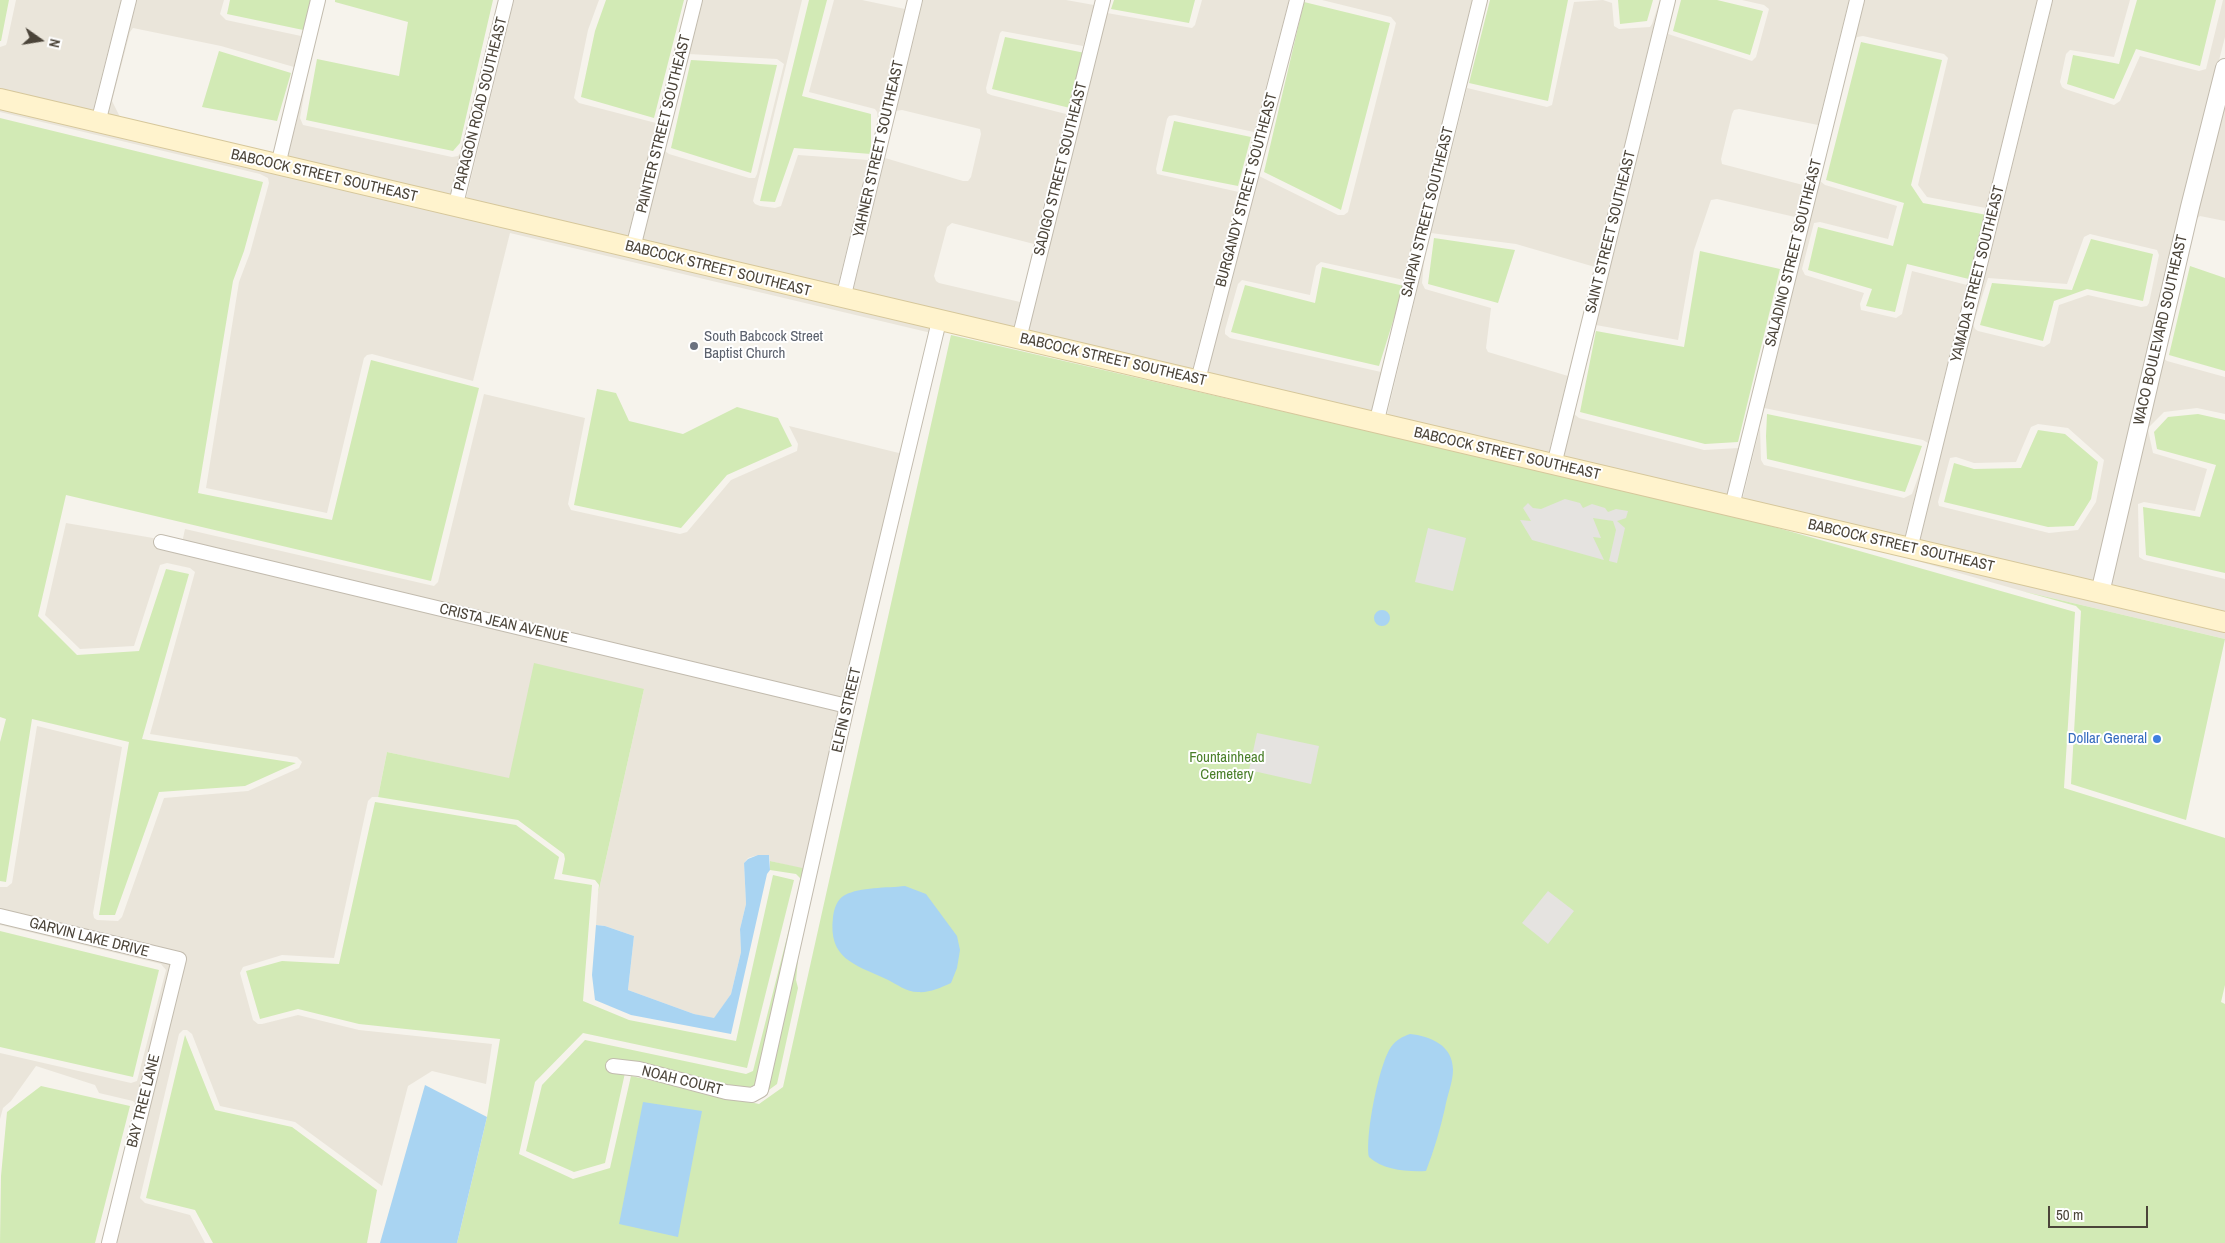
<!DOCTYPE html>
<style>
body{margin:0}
#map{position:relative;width:2225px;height:1243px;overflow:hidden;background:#f6f3ec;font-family:"Archivo Narrow",sans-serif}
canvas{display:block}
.north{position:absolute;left:15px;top:15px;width:50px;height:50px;-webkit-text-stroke:4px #fff;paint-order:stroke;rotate:103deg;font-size:14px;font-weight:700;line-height:20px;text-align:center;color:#4b4439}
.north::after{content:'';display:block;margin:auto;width:18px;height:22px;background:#4b4439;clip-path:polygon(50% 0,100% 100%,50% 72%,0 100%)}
.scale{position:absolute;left:2048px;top:1206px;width:100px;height:22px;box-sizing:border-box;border:2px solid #4b4439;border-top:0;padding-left:6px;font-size:15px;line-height:18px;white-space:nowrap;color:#4b4439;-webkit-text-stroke:4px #fff;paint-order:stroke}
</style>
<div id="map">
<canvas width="2225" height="1243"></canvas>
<div class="north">N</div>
<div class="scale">50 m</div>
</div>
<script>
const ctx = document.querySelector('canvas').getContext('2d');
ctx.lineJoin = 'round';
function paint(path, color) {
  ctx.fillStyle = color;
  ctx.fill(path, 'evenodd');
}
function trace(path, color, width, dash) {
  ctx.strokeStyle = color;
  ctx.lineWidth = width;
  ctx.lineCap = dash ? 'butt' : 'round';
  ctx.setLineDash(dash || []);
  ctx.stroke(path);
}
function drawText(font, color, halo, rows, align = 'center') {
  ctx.font = font + ' "Archivo Narrow",sans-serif';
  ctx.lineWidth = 4;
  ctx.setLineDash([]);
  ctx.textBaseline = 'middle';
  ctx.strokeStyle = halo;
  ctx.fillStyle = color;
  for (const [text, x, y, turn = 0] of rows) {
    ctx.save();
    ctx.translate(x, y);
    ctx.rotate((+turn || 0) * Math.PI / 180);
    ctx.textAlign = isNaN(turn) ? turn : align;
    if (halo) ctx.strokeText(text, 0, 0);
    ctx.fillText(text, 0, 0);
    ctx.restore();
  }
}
const residential = new Path2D(`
 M 16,0 L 121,0 L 92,114 L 0,92 L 0,47 L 6,45 L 7,42 Z
 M 137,0 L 224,0 L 220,14 L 226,20 L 301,36 L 294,67 L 221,46 L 133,28 L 130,32 L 112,101 L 121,119 L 107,118 Z
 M 514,0 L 599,0 L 588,30 L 574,98 L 579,103 L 656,123 L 627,240 L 465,203 Z
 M 703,0 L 802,0 L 753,201 L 755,204 L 760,206 L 775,208 L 781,206 L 798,155 L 868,160 L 837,291 L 642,243 L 665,151 L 669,154 L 749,178 L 755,178 L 757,174 L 784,64 L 777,59 L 689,54 Z
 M 834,0 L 862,0 L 905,9 L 878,122 L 877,112 L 875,109 L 809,92 Z
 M 923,0 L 1066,0 L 1094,5 L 1083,46 L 1002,31 L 1000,33 L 986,88 L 987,93 L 991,95 L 1066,114 L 1034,244 L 952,223 L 947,227 L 934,276 L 936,281 L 939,283 L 1020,302 L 1013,330 L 852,294 L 885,158 L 963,181 L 968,181 L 971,177 L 981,134 L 980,129 L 902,110 L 896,111 Z
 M 1202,0 L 1289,0 L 1254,132 L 1175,115 L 1169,116 L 1167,119 L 1156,169 L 1157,174 L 1239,192 L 1192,371 L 1028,334 L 1107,13 L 1192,28 L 1195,25 Z
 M 1322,0 L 1472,0 L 1404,280 L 1321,262 L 1316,266 L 1310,295 L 1242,280 L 1238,284 L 1225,330 L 1225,334 L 1230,338 L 1381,372 L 1371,416 L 1207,375 L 1259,176 L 1338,215 L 1344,215 L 1348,212 L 1396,23 L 1391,17 Z
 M 1603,0 L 1612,3 L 1614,26 L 1619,29 L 1650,27 L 1652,24 L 1660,0 L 1595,267 L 1516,244 L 1431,233 L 1467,88 L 1547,107 L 1552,105 L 1574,2 Z
 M 1742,0 L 1849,0 L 1818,125 L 1739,109 L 1734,110 L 1732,114 L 1721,159 L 1722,164 L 1803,185 L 1795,217 L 1717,199 L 1711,200 L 1694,250 L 1678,340 L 1596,325 L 1668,34 L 1752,61 L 1756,57 L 1769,9 L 1764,5 Z
 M 1865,0 L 2037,0 L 1986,208 L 1927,197 L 1918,185 L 1948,58 L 1944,54 L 1863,36 L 1857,37 L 1854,43 Z
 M 2053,0 L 2130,0 L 2114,57 L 2070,50 L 2066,54 L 2060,82 L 2062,87 L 2065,89 L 2114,105 L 2120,101 L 2140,56 L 2199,71 L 2206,69 L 2223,0 L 2225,0 L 2225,37 L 2182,205 L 2094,585 L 1919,544 L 1973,324 L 1975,329 L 1978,331 L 2044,347 L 2050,343 L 2059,305 L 2088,295 L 2141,307 L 2147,306 L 2149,303 L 2159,255 L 2157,250 L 2090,234 L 2084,237 L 2067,284 L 1988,278 L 1974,322 ZM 2038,424 L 2068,428 L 2104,460 L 2096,502 L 2078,530 L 2049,533 L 1939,506 L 1938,502 L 1950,458 L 1956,457 L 1974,463 L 2016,462 L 2031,427 Z
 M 307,78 L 300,118 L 303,125 L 452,157 L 458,156 L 461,152 L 450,199 L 287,160 Z
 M 2225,100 L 2225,221 L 2200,216 L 2196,219 Z
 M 0,107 L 945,331 L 944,336 L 510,233 L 473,381 L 372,354 L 367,355 L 364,358 L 327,513 L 206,488 L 239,282 L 250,253 L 269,183 L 268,178 L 260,174 L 0,112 Z
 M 1820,181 L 1825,185 L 1897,206 L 1888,239 L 1820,222 L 1814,223 L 1802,269 L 1805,275 L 1864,293 L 1860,304 L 1861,310 L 1896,318 L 1902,314 L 1912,271 L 1967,285 L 1928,443 L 1923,440 L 1764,408 Z
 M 1424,261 L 1422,283 L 1425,289 L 1491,308 L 1486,348 L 1488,352 L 1568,376 L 1548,456 L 1386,419 Z
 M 2163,358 L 2167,361 L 2225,377 L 2225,414 L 2197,408 L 2164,412 L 2149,427 L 2148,430 L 2153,453 L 2207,469 L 2195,511 L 2144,502 L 2138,504 L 2139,557 L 2144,560 L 2225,579 L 2225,615 L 2109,588 Z
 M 484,394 L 585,418 L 568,504 L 571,510 L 680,534 L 687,532 L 731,480 L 797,451 L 798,444 L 789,426 L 907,455 L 807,870 L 770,861 L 769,855 L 758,855 L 748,858 L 744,863 L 746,904 L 740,929 L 741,952 L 731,994 L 714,1019 L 694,1014 L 628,990 L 634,936 L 605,926 L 596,925 L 598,894 L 644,689 L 509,779 L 387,752 L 378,797 L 372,797 L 368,801 L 334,958 L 282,955 L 243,967 L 240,973 L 253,1020 L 258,1024 L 262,1024 L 298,1015 L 359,1030 L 492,1044 L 486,1084 L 432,1071 L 408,1086 L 382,1186 L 295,1122 L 220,1106 L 192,1034 L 187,1030 L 183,1030 L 179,1034 L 140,1198 L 145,1203 L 190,1215 L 205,1243 L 102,1243 L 136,1104 L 133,1101 L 99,1093 L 95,1085 L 36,1066 L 11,1101 L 3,1108 L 0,1119 L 0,1053 L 131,1083 L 137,1081 L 166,970 L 161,964 L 0,925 L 0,887 L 7,887 L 12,883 L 37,726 L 122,747 L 93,913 L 94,918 L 97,920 L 118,921 L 122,917 L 164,798 L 248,791 L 299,768 L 302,762 L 297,757 L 150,734 L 195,572 L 190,568 L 167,563 L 160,565 L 134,646 L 80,649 L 45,615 L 66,523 L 182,543 L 185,529 L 434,586 L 438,582 Z
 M 1574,414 L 1579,418 L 1704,450 L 1739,448 L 1726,498 L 1563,460 Z
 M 1760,427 L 1761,460 L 1764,465 L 1904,498 L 1912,494 L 1923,464 L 1904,540 L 1742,501 Z
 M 1840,539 L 2225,629 L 2225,639 L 2022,591 Z`);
const green = new Path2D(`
 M 0,0 L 9,0 L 1,41 L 0,41 Z
 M 230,0 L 314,0 L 308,31 L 227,14 Z
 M 335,0 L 493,0 L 460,143 L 453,151 L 306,120 L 317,59 L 399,76 L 408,22 L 335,2 Z
 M 606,0 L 684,0 L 654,118 L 581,97 L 595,31 Z
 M 809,0 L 827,0 L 802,96 L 871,114 L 871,154 L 794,148 L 775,202 L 760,201 Z
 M 1114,0 L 1195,0 L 1189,23 L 1111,9 Z
 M 1490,0 L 1568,0 L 1548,101 L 1469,83 Z
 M 1618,0 L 1653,0 L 1647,21 L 1620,24 Z
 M 1681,0 L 1717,0 L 1763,11 L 1750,55 L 1673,31 Z
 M 2137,0 L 2216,0 L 2200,66 L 2136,49 L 2114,99 L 2067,84 L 2073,55 L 2119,64 Z
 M 1304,2 L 1390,23 L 1341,210 L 1264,172 Z
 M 1005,37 L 1085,53 L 1070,108 L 992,89 Z
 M 1861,42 L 1942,60 L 1911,185 L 1923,203 L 1987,215 L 1973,280 L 1907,264 L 1895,312 L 1866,306 L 1872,289 L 1808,270 L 1818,227 L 1893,246 L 1904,203 L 1826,180 Z
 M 219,51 L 291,73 L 277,121 L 202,107 Z
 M 691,60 L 777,65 L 751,173 L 671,148 Z
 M 0,118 L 263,182 L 244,251 L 233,281 L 198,493 L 332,520 L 371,360 L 479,388 L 431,581 L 66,495 L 38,616 L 77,655 L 139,651 L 166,569 L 189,574 L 142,739 L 296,763 L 245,786 L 159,792 L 115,915 L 99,915 L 129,742 L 32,719 L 6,882 L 0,881 L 0,742 L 6,719 L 0,717 Z
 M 1174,121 L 1251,137 L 1238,186 L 1162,171 Z
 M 1434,238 L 1515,250 L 1498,303 L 1428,284 Z
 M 2091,239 L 2153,254 L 2143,301 L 2087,289 L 2054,301 L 2043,341 L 1980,325 L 1992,283 L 2072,290 Z
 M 1700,251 L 1780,269 L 1738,442 L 1705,444 L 1580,412 L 1596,331 L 1684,347 Z
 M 2190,266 L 2225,278 L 2225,371 L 2169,355 Z
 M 1322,267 L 1404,286 L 1379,366 L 1231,332 L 1245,285 L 1315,303 Z
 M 951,335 L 1725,513 L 2075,612 L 2064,788 L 2225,838 L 2225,985 L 2221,1002 L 2225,1004 L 2225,1243 L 457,1243 L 487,1117 L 500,1039 L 359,1024 L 298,1009 L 260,1019 L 246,971 L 282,961 L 339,964 L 375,802 L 516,825 L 559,857 L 554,879 L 592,885 L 583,1001 L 629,1020 L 736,1041 L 773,875 L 794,880 L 747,1068 L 583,1033 L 535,1082 L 519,1154 L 573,1179 L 610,1168 L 631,1076 L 759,1104 L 783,1087 Z
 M 597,389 L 616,393 L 629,421 L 683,434 L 737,407 L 778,418 L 792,446 L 727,475 L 681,528 L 574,505 Z
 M 1767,414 L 1922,446 L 1905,492 L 1767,459 L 1766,436 Z
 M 2198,414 L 2225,420 L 2225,573 L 2146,555 L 2143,507 L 2200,517 L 2216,465 L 2157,449 L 2154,432 L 2168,417 Z
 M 2038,430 L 2065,434 L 2098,462 L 2091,499 L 2074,526 L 2048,527 L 1944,502 L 1954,463 L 1974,469 L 2021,468 Z
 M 2022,591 L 2225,639 L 2186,820 L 2071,784 L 2081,611 L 2076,606 Z
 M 534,663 L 644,689 L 598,894 L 599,885 L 595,880 L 562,874 L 565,859 L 564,854 L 518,820 L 378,797 L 387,752 L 509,778 Z
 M 770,861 L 807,869 L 796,980 L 798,988 L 777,1084 L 758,1098 L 625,1073 L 605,1163 L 574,1172 L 526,1151 L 542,1085 L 585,1040 L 746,1074 L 753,1071 L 801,882 L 800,878 L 796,874 L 770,870 Z
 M 0,931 L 159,970 L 133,1077 L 0,1047 Z
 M 185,1035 L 215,1110 L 292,1127 L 377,1190 L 367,1243 L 213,1243 L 195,1210 L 146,1198 Z
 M 41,1086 L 130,1106 L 95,1243 L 0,1243 L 1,1176 L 7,1112 Z`);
const parking = new Path2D(`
 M 1565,499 L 1580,503 L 1583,508 L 1592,504 L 1605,508 L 1608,512 L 1616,509 L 1628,511 L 1626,518 L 1617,521 L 1625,528 L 1617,563 L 1609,561 L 1616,530 L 1613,521 L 1593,518 L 1601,538 L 1593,537 L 1604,560 L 1532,540 L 1520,520 L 1531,521 L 1523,508 L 1528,503 L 1533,508 L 1541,509 Z
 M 1428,528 L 1466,538 L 1453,591 L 1415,582 Z
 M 1257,733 L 1319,746 L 1311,784 L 1249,770 Z
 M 1548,891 L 1574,911 L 1548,944 L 1522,923 Z`);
const water = new Path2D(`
 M1374 618a8 8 0 1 1 16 0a8 8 0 1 1-16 0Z
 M 758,855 L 769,855 L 770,870 L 767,874 L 731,1034 L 631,1015 L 595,1000 L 592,975 L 596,925 L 605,926 L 634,936 L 628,990 L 694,1014 L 714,1018 L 731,994 L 741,952 L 740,929 L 746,904 L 744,863 L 748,859 Z
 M 905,886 L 926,894 L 957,936 L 960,950 L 957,968 L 951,983 C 940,988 929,993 918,992 C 906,992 897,984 886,979 C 854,964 828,959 833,917 C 834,909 837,899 845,895 C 860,887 887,888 905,886 Z
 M 1410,1034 C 1430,1036 1453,1045 1453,1070 C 1453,1082 1447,1096 1445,1108 C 1440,1130 1434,1150 1426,1171 C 1407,1172 1383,1170 1369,1157 C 1365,1136 1379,1064 1391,1047 C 1397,1039 1402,1037 1410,1034 Z
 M 425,1085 L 487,1117 L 457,1243 L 380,1243 Z
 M 643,1102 L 702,1111 L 678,1237 L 619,1224 Z`);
const minor = new Path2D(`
 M 98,123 L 129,0
 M 278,165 L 318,0
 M 455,208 L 506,0
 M 633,248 L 695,0
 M 843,299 L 915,0
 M 1019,339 L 1103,0
 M 1198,380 L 1297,0
 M 1376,424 L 1480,0
 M 1554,465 L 1668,0
 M 1732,506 L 1857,0
 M 161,542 L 847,706
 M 1910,549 L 2045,0
 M 0,916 L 179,959 L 109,1243
 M 613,1066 L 639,1069 L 726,1092 L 752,1095 L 761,1090 L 847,706 L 939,321`);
const tertiary = new Path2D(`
 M 2100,593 L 2190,207 L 2225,68`);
const secondary = new Path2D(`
 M 0,99 L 2225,622`);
const markers = [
 [694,346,5,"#6b7280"],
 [2157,739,5,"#3f7fe0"]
];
const streetNames = [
 ["PARAGON ROAD SOUTHEAST",481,104,-76],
 ["PAINTER STREET SOUTHEAST",664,124,-76],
 ["YAHNER STREET SOUTHEAST",879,149,-77],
 ["SADIGO STREET SOUTHEAST",1061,169,-76],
 ["BABCOCK STREET SOUTHEAST",324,176,13],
 ["BURGANDY STREET SOUTHEAST",1247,190,-75],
 ["SAIPAN STREET SOUTHEAST",1428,212,-76],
 ["SAINT STREET SOUTHEAST",1611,232,-76],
 ["SALADINO STREET SOUTHEAST",1794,253,-76],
 ["BABCOCK STREET SOUTHEAST",718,269,14],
 ["YAMADA STREET SOUTHEAST",1978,274,-76],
 ["WACO BOULEVARD SOUTHEAST",2161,330,-77],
 ["BABCOCK STREET SOUTHEAST",1113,360,13],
 ["BABCOCK STREET SOUTHEAST",1507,454,13],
 ["BABCOCK STREET SOUTHEAST",1901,546,13],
 ["CRISTA JEAN AVENUE",504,624,13],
 ["ELFIN STREET",847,710,-77],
 ["GARVIN LAKE DRIVE",89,938,14],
 ["NOAH COURT",682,1081,14],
 ["BAY TREE LANE",144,1101,-76]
];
const worshipNames = [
 ["South Babcock Street",704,337],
 ["Baptist Church",704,354]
];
const shopNames = [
 ["Dollar General",2147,739]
];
const parkNames = [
 ["Fountainhead",1227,758],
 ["Cemetery",1227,775]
];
paint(residential, '#eae5da');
paint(green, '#d2eab5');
paint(parking, '#e5e3e0');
paint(water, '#a9d4f2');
trace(minor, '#c2bbae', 16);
trace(tertiary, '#c2bbae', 20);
trace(secondary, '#d6c79b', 22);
trace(minor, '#fff', 14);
trace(tertiary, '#fff', 18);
trace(secondary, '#fff3cd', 20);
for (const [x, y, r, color] of markers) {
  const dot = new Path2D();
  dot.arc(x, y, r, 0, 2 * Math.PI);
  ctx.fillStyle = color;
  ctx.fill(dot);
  trace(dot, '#fff', 2);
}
drawText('15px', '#4b4439', '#fff', streetNames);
drawText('15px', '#5b616d', '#fff', worshipNames, 'left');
drawText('15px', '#366cbe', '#fff', shopNames, 'right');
drawText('15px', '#4a7f2a', '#fff', parkNames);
</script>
